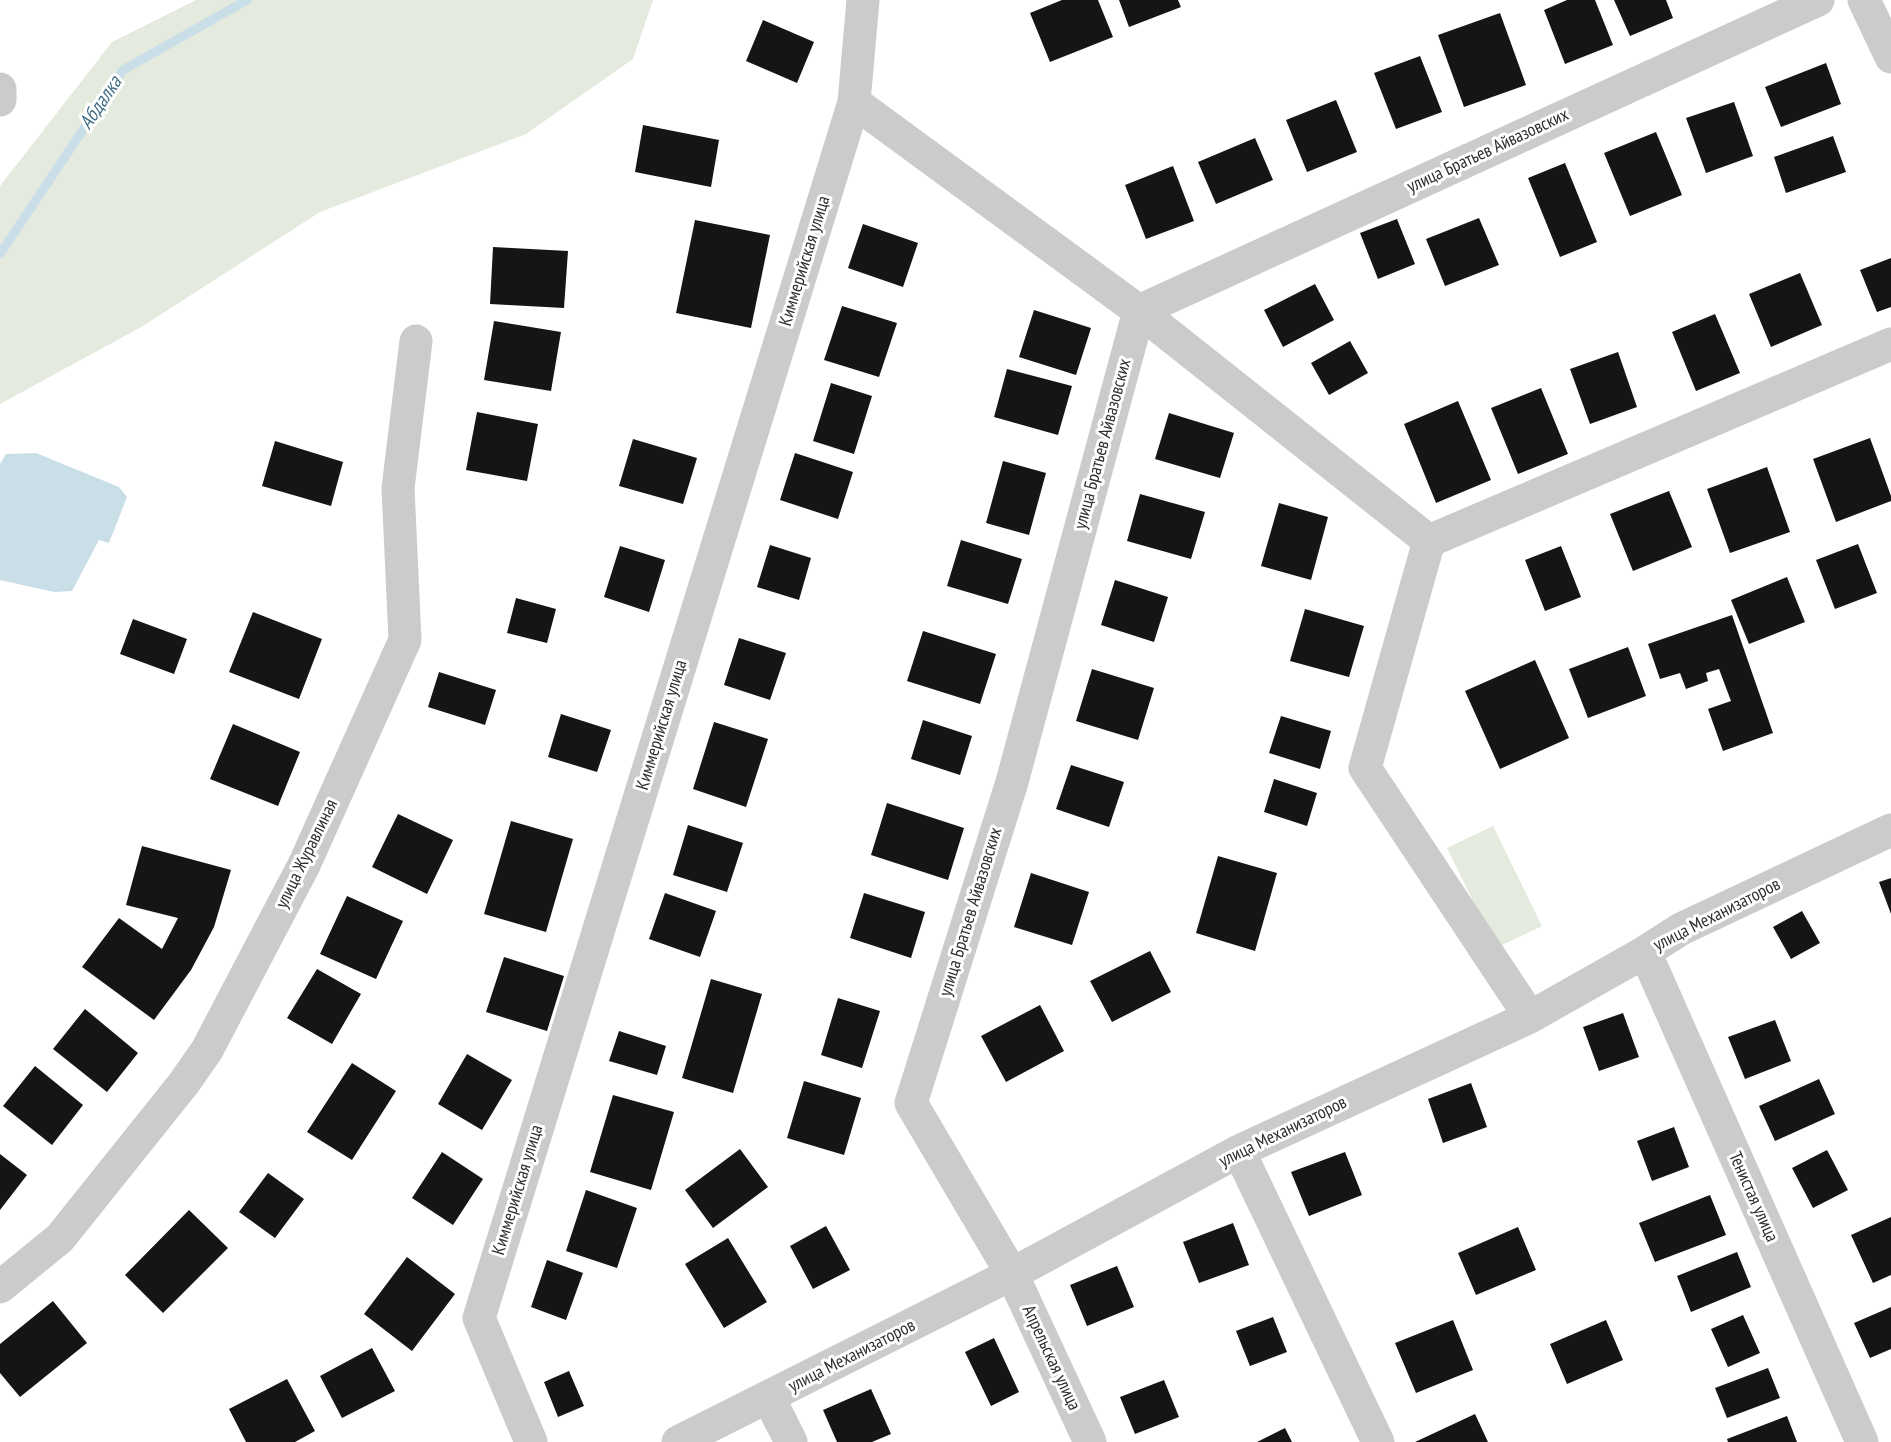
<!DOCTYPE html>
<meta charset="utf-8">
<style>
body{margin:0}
canvas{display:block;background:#fff}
</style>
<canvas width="1891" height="1442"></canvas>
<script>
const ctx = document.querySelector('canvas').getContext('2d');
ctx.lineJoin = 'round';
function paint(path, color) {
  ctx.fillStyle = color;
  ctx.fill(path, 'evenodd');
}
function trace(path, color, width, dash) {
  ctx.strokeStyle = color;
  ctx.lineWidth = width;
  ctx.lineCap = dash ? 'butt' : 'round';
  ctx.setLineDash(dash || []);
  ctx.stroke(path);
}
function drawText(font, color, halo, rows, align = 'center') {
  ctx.font = font + ' "PT Sans Narrow",sans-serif';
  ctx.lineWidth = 6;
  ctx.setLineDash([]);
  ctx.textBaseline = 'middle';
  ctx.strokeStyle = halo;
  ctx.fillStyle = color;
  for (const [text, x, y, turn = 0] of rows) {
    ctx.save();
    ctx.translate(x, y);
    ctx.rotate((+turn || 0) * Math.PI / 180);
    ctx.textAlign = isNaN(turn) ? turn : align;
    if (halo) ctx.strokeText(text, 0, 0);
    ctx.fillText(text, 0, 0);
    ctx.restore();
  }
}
const green = new Path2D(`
 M 196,0 L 653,0 L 633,59 L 526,134 L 320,212 L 143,326 L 0,404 L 0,186 L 112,42 Z
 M 1493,826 L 1542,926 L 1496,948 L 1447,848 Z`);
const water = new Path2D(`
 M 36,453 L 119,487 L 127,497 L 109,543 L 99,540 L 72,591 L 54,592 L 0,580 L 0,464 L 6,454 Z`);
const stream = new Path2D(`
 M 0,254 L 123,70 L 247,0`);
const building = new Path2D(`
 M 1062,0 L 1098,0 L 1113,37 L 1050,62 L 1030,13 Z
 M 1119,0 L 1178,0 L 1181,7 L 1129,27 Z
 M 1567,0 L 1595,0 L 1613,45 L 1565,64 L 1544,10 Z
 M 1614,0 L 1666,0 L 1673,18 L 1630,36 Z
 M 1500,13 L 1526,85 L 1464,107 L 1438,35 Z
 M 763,20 L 814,42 L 797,83 L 746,61 Z
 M 1420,56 L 1442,112 L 1396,129 L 1374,73 Z
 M 1826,63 L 1841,104 L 1781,127 L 1765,87 Z
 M 1336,100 L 1357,152 L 1307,172 L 1286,120 Z
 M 1734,102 L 1753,156 L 1706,173 L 1686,118 Z
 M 643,125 L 719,140 L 711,187 L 635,172 Z
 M 1656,132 L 1682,195 L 1630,216 L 1604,153 Z
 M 1833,136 L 1846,172 L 1786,193 L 1774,157 Z
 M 1255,138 L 1273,180 L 1216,204 L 1198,162 Z
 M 1565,163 L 1597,242 L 1560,257 L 1528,178 Z
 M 1173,166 L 1194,221 L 1146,239 L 1125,185 Z
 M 1479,218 L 1499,265 L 1445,286 L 1426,239 Z
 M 1397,219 L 1415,264 L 1378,279 L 1360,233 Z
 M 695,220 L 770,235 L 751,328 L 676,313 Z
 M 863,224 L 918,243 L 903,287 L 848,268 Z
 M 493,247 L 568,251 L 564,308 L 490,304 Z
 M 1891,258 L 1891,307 L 1877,312 L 1860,270 Z
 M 1800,273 L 1822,325 L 1771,347 L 1749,294 Z
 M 1315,284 L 1334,320 L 1283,347 L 1264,310 Z
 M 842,306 L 897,323 L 879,377 L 824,360 Z
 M 1034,310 L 1091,328 L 1076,375 L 1019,357 Z
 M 1715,314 L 1740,373 L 1696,391 L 1672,332 Z
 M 494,321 L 561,332 L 551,391 L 484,380 Z
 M 1350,341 L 1368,373 L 1329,395 L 1311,363 Z
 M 1618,352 L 1637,407 L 1590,424 L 1570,369 Z
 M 1007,369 L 1072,386 L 1058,435 L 994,417 Z
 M 831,383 L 872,396 L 854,454 L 813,441 Z
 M 1541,388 L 1568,454 L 1518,474 L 1491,408 Z
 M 1458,401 L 1491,480 L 1436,503 L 1404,424 Z
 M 477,412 L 538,424 L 527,481 L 466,470 Z
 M 1169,413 L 1234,433 L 1220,478 L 1155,459 Z
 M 1870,438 L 1891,496 L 1891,501 L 1836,522 L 1813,459 Z
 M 633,439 L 697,458 L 683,504 L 619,486 Z
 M 275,441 L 343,462 L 331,506 L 262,486 Z
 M 795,453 L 853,472 L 838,519 L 780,500 Z
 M 1003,461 L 1046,473 L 1029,535 L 986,523 Z
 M 1767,467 L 1790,532 L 1730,553 L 1707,489 Z
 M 1669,491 L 1692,547 L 1633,571 L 1610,514 Z
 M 1140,494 L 1205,512 L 1191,559 L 1127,541 Z
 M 1279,503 L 1328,517 L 1311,580 L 1261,566 Z
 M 961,540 L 1022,559 L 1008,604 L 947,586 Z
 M 1858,544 L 1877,593 L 1835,609 L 1816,560 Z
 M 770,545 L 811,558 L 799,600 L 757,587 Z
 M 620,546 L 665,560 L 649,612 L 604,597 Z
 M 1561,546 L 1581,597 L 1545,611 L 1525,560 Z
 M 1787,577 L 1805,622 L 1749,644 L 1731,600 Z
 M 1115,580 L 1168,597 L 1154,642 L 1101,625 Z
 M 516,598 L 556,609 L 547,643 L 507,633 Z
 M 1305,609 L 1364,626 L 1349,677 L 1290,661 Z
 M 253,612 L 322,639 L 299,699 L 229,672 Z
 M 1732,615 L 1773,733 L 1723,751 L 1708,709 L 1731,701 L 1719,669 L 1706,673 L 1708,681 L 1686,689 L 1680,673 L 1660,679 L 1648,644 Z
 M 133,619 L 187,639 L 174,674 L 120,654 Z
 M 923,631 L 996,654 L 980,704 L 907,681 Z
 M 739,638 L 786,653 L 770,700 L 724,685 Z
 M 1628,647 L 1646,696 L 1588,718 L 1569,669 Z
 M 1535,660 L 1569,738 L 1500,769 L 1465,691 Z
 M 1092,669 L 1154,688 L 1138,740 L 1076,721 Z
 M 439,672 L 496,690 L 485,725 L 428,707 Z
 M 561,714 L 611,730 L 597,772 L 548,757 Z
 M 1281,716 L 1331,731 L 1320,769 L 1269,753 Z
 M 923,720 L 972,736 L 960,775 L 911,759 Z
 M 714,722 L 768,739 L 746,807 L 693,789 Z
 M 233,724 L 300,752 L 278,806 L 210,779 Z
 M 1071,765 L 1124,782 L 1109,827 L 1056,809 Z
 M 1274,779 L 1317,793 L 1307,826 L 1264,812 Z
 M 887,803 L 964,828 L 948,880 L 871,855 Z
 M 398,814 L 453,840 L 427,894 L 372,867 Z
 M 511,821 L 573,839 L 546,932 L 484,914 Z
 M 688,825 L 743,843 L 727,892 L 673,875 Z
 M 142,846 L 231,870 L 214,927 L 191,970 L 154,1020 L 82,967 L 119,918 L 162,949 L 178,918 L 126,905 Z
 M 1218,856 L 1277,873 L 1255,951 L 1196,933 Z
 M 1031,873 L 1089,892 L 1072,945 L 1014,927 Z
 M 1891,878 L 1891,914 L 1879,882 Z
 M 665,893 L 716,911 L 700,957 L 649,939 Z
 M 864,893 L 925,912 L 911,958 L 850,938 Z
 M 347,896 L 403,921 L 376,979 L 320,954 Z
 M 1802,911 L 1820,943 L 1791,959 L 1773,927 Z
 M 1150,951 L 1171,992 L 1112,1022 L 1090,981 Z
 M 504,957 L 564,976 L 547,1031 L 486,1012 Z
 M 317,969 L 361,994 L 332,1044 L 287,1018 Z
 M 711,979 L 762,994 L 733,1093 L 682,1078 Z
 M 838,998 L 880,1011 L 862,1068 L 821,1055 Z
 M 1040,1005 L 1064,1051 L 1006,1082 L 981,1036 Z
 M 85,1009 L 138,1053 L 107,1092 L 53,1049 Z
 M 1623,1013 L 1639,1057 L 1599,1071 L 1583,1027 Z
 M 1775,1020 L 1791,1061 L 1745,1079 L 1728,1037 Z
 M 619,1031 L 666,1046 L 657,1075 L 609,1061 Z
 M 467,1054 L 512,1080 L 482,1130 L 438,1104 Z
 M 352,1063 L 396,1091 L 352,1160 L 307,1132 Z
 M 35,1066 L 83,1105 L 52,1145 L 3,1106 Z
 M 1819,1079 L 1835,1114 L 1775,1141 L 1759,1106 Z
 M 804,1081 L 861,1098 L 844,1155 L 787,1138 Z
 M 1471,1083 L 1487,1127 L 1443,1143 L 1428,1099 Z
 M 613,1095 L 674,1112 L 651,1190 L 590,1172 Z
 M 1674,1127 L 1689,1167 L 1652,1181 L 1637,1141 Z
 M 740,1149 L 768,1187 L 713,1228 L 685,1190 Z
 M 1827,1150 L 1848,1190 L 1813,1208 L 1792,1168 Z
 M 442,1152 L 483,1179 L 453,1225 L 412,1198 Z
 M 1345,1152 L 1362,1195 L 1309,1216 L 1291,1172 Z
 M 0,1154 L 27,1175 L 0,1210 Z
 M 268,1173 L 304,1199 L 275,1238 L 239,1212 Z
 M 586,1190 L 637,1208 L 617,1268 L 566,1251 Z
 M 1710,1195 L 1726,1235 L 1655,1262 L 1639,1223 Z
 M 189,1210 L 228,1248 L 163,1313 L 125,1275 Z
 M 1891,1217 L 1891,1275 L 1873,1283 L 1851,1235 Z
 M 1233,1223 L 1249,1265 L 1199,1283 L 1183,1242 Z
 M 826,1226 L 850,1270 L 813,1289 L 790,1246 Z
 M 1518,1227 L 1536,1270 L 1476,1295 L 1458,1253 Z
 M 728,1238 L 767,1302 L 724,1328 L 685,1264 Z
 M 1737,1252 L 1751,1287 L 1691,1312 L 1677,1276 Z
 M 407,1257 L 455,1294 L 412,1351 L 364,1314 Z
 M 547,1260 L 583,1273 L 566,1320 L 531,1307 Z
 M 1117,1266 L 1134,1307 L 1087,1326 L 1070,1285 Z
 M 53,1301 L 87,1343 L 20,1397 L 0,1373 L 0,1344 Z
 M 1891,1307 L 1891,1349 L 1870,1358 L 1854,1323 Z
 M 1743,1315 L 1760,1353 L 1728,1367 L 1711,1329 Z
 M 1273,1317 L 1287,1352 L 1250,1366 L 1236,1331 Z
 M 1453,1320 L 1473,1370 L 1416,1393 L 1395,1343 Z
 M 1606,1320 L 1623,1360 L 1567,1384 L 1550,1344 Z
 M 994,1338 L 1019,1392 L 991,1406 L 965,1352 Z
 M 372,1348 L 395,1391 L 342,1418 L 320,1376 Z
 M 1768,1368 L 1780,1398 L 1727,1418 L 1715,1388 Z
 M 569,1371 L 584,1406 L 558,1417 L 544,1382 Z
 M 287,1379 L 315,1431 L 295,1442 L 246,1442 L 229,1409 Z
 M 1164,1380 L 1179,1417 L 1135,1434 L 1120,1397 Z
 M 871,1389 L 891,1434 L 872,1442 L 837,1442 L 823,1410 Z
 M 1475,1414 L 1488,1442 L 1415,1442 Z
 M 1787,1416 L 1797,1442 L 1728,1442 L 1727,1439 Z
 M 1285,1428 L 1292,1442 L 1257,1442 Z`);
const minor = new Path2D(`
 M 1864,0 L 1891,57
 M 0,89 L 0,100
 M 854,102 L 1139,311 L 1429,541
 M 1429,541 L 1365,768 L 1530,1017
 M 1429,541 L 1891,344
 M 1645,952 L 1862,1442
 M 1239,1151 L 1378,1442
 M 0,1287 L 60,1238 L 184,1083 L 207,1050 L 304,865 L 405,640 L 398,488 L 416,341
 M 769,1398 L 791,1442
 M 531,1442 L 479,1318 L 854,102 L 863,0
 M 678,1442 L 1012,1274 L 1239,1151 L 1530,1017 L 1645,952 L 1681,929 L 1891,830
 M 1090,1442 L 1012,1274 L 911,1103 L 1012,782 L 1139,311 L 1818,0`);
const streetNames = [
 ["улица Братьев Айвазовских",1488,151,-25],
 ["Киммерийская улица",805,261,-73],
 ["улица Братьев Айвазовских",1103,444,-75],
 ["Киммерийская улица",662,725,-73],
 ["улица Журавлиная",307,854,-64],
 ["улица Братьев Айвазовских",971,912,-73],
 ["улица Механизаторов",1717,915,-27],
 ["улица Механизаторов",1283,1132,-26],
 ["Киммерийская улица",518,1190,-73],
 ["Тенистая улица",1753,1197,66],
 ["улица Механизаторов",852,1356,-27],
 ["Апрельская улица",1051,1358,65]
];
const waterNames = [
 ["Абдалка",101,103,-56]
];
paint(green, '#e4eadd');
paint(water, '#cadee8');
trace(stream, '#cadee8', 9);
paint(building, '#151515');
trace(minor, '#cbcbcb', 33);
drawText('18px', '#2e2e2e', '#fff', streetNames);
drawText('italic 20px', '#447088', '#fff', waterNames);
</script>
